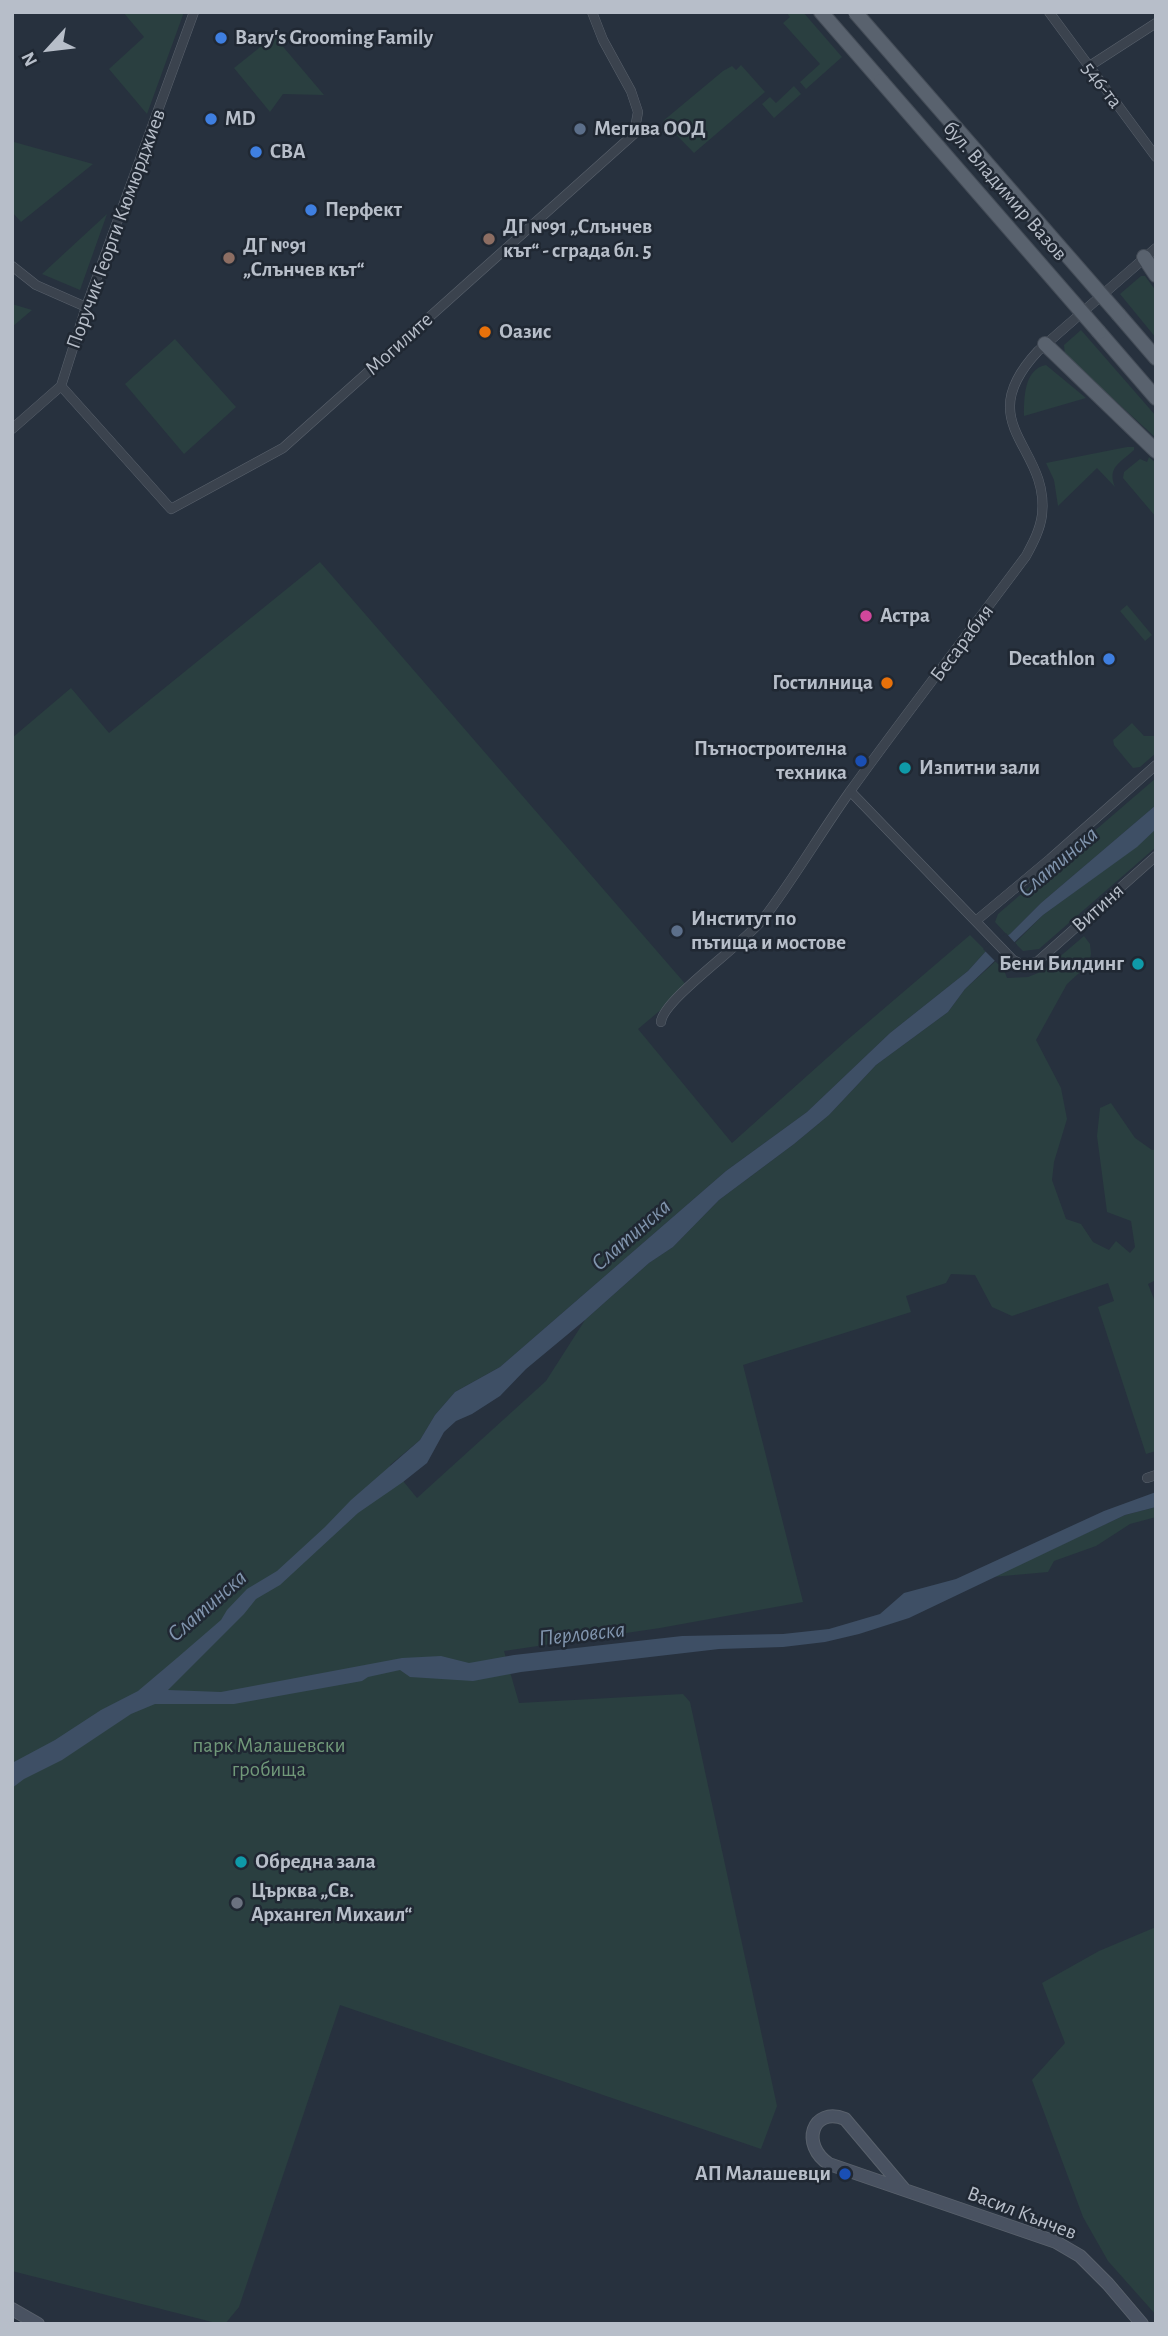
<!DOCTYPE html>
<meta charset="utf-8">
<style>
body{margin:0}
#map{position:relative;width:1168px;height:2336px;overflow:hidden;background:#27313e;font-family:"Alegreya Sans",sans-serif}
canvas{display:block}
.frame{position:absolute;inset:0;border:14px solid #b7bec9;pointer-events:none}
.north{position:absolute;left:14px;top:14px;width:70px;height:70px;-webkit-text-stroke:5px #202833;paint-order:stroke;rotate:243deg;font-size:19px;font-weight:700;line-height:28px;text-align:center;color:#b7bec9}
.north::after{content:'';display:block;margin:auto;width:24px;height:32px;background:#b7bec9;clip-path:polygon(50% 0,100% 100%,50% 72%,0 100%)}
</style>
<div id="map">
<canvas width="1168" height="2336"></canvas>
<div class="frame"></div>
<div class="north">N</div>
</div>
<script>
const ctx = document.querySelector('canvas').getContext('2d');
ctx.lineJoin = 'round';
function paint(path, color) {
  ctx.fillStyle = color;
  ctx.fill(path, 'evenodd');
}
function trace(path, color, width, dash) {
  ctx.strokeStyle = color;
  ctx.lineWidth = width;
  ctx.lineCap = dash ? 'butt' : 'round';
  ctx.setLineDash(dash || []);
  ctx.stroke(path);
}
function drawText(font, color, halo, rows, align = 'center') {
  ctx.font = font + ' "Alegreya Sans",sans-serif';
  ctx.lineWidth = 5;
  ctx.setLineDash([]);
  ctx.textBaseline = 'middle';
  ctx.strokeStyle = halo;
  ctx.fillStyle = color;
  for (const [text, x, y, turn = 0] of rows) {
    ctx.save();
    ctx.translate(x, y);
    ctx.rotate((+turn || 0) * Math.PI / 180);
    ctx.textAlign = isNaN(turn) ? turn : align;
    if (halo) ctx.strokeText(text, 0, 0);
    ctx.fillText(text, 0, 0);
    ctx.restore();
  }
}
const green = new Path2D(`
 M 123,12 L 184,12 L 147,114 L 109,69 L 144,37 Z
 M 786,12 L 803,12 L 842,57 L 806,89 L 800,82 L 820,64 L 783,23 L 790,17 Z
 M 274,36 L 324,95 L 283,94 L 270,112 L 234,68 Z
 M 741,65 L 765,92 L 694,153 L 663,121 L 723,71 L 732,66 L 736,70 Z
 M 794,86 L 801,94 L 774,118 L 762,104 L 770,97 L 776,103 Z
 M 14,142 L 93,164 L 21,222 L 12,212 Z
 M 107,214 L 80,290 L 42,274 Z
 M 1141,276 L 1145,276 L 1156,291 L 1156,338 L 1120,294 Z
 M 12,304 L 32,310 L 12,327 Z
 M 1081,330 L 1156,416 L 1156,438 L 1065,355 L 1064,345 Z
 M 175,339 L 236,407 L 184,454 L 125,384 Z
 M 1046,365 L 1086,398 L 1024,416 C 1024,398 1024,369 1046,365 Z
 M 1127,447 L 1134,447 L 1134,450 C 1120,463 1107,467 1115,487 L 1097,468 L 1058,506 L 1054,480 L 1046,463 Z
 M 1149,457 L 1156,463 L 1156,517 L 1123,478 L 1124,472 L 1140,459 L 1147,462 Z
 M 320,562 L 688,987 L 638,1029 L 732,1143 L 846,1041 L 970,935 L 986,951 L 968,971 L 890,1033 L 807,1112 L 726,1171 L 500,1367 L 455,1392 L 435,1415 L 420,1440 L 390,1465 L 417,1498 L 546,1381 L 585,1320 L 649,1263 L 673,1247 L 719,1200 L 794,1144 L 829,1115 L 876,1065 L 948,1012 L 965,989 L 996,961 L 1004,970 L 1007,978 L 1028,977 L 1043,971 L 1084,936 L 1090,944 L 1091,954 L 1089,964 L 1067,984 L 1036,1040 L 1061,1088 L 1067,1119 L 1054,1162 L 1052,1180 L 1066,1219 L 1081,1224 L 1093,1242 L 1109,1250 L 1116,1241 L 1130,1253 L 1135,1247 L 1131,1221 L 1107,1212 L 1097,1136 L 1100,1108 L 1111,1103 L 1135,1138 L 1152,1150 L 1156,1149 L 1156,1280 L 1148,1284 L 1156,1304 L 1156,1451 L 1146,1454 L 1098,1307 L 1114,1301 L 1108,1283 L 1012,1316 L 992,1307 L 975,1275 L 951,1274 L 946,1283 L 906,1296 L 911,1312 L 743,1365 L 803,1602 L 660,1628 L 504,1651 L 519,1703 L 683,1694 L 690,1702 L 777,2106 L 761,2149 L 340,2005 L 239,2307 L 225,2324 L 220,2324 L 12,2271 L 12,738 L 71,688 L 109,733 Z
 M 1127,605 L 1152,635 L 1145,641 L 1120,611 Z
 M 1132,723 L 1144,736 L 1156,736 L 1156,753 L 1140,767 L 1133,768 L 1114,745 L 1113,740 Z
 M 1156,778 L 1156,805 L 1041,903 L 1008,936 L 995,922 L 998,914 Z
 M 1156,829 L 1156,847 L 1039,949 L 1023,951 L 1015,943 L 1043,915 L 1136,847 Z
 M 1156,1507 L 1156,1517 L 1130,1524 L 1096,1546 L 1054,1561 L 1048,1572 L 992,1577 L 1125,1515 Z
 M 1156,1927 L 1156,2315 L 1108,2261 L 1083,2217 L 1032,2080 L 1065,2043 L 1042,1983 L 1099,1951 Z`);
const water = new Path2D(`
 M 1156,805 L 1156,829 L 1137,847 L 1043,915 L 965,989 L 948,1012 L 876,1065 L 829,1115 L 794,1144 L 719,1200 L 673,1247 L 649,1263 L 585,1320 L 526,1369 L 500,1396 L 472,1414 L 456,1421 L 444,1432 L 427,1463 L 403,1482 L 358,1513 L 280,1585 L 256,1599 L 244,1614 L 168,1690 L 221,1692 L 402,1658 L 441,1656 L 469,1663 L 514,1655 L 682,1636 L 783,1634 L 829,1629 L 880,1614 L 904,1593 L 956,1579 L 1104,1511 L 1156,1492 L 1156,1507 L 1125,1515 L 909,1618 L 859,1634 L 825,1642 L 783,1647 L 719,1649 L 521,1672 L 473,1681 L 410,1677 L 400,1670 L 368,1677 L 362,1681 L 234,1704 L 155,1704 L 131,1714 L 62,1760 L 24,1779 L 12,1788 L 12,1763 L 55,1740 L 101,1710 L 138,1691 L 177,1658 L 221,1620 L 227,1610 L 247,1589 L 277,1571 L 325,1527 L 351,1500 L 420,1440 L 435,1415 L 455,1392 L 500,1367 L 726,1171 L 807,1112 L 890,1033 L 968,971 L 986,951 L 1010,934 L 1041,903 Z`);
const pier = new Path2D(`
 M 1006,933 L 1017,945 L 998,964 L 983,949 Z`);
const street = new Path2D(`
 M 1049,12 L 1156,157
 M 1088,67 L 1156,23
 M 12,266 L 36,285 L 86,307
 M 61,386 L 171,509 L 283,448 L 634,134 L 638,112 L 631,91 L 603,40 L 592,12
 M 12,429 L 61,386 L 86,307 L 194,12
 M 850,791 L 1013,960 L 1023,965 L 1037,962 L 1156,856
 M 977,920 L 1050,859 L 1156,765
 M 661,1022 C 663,999 745,943 764,918 C 795,877 821,832 851,790 C 908,711 968,634 1026,556 C 1033,543 1040,530 1042,515 C 1050,446 969,425 1038,351 L 1156,248
 M 1147,1478 L 1156,1475`);
const secondary = new Path2D(`
 M 904,2189 L 845,2119 C 812,2106 800,2145 829,2164 L 1056,2242 L 1080,2256 L 1108,2284 L 1142,2324
 M 12,2309 L 38,2324`);
const primary = new Path2D(`
 M 821,12 L 881,81
 M 1144,257 L 1156,275
 M 1119,315 L 1156,358
 M 1099,332 L 1156,398
 M 1045,344 L 1156,451`);
const primaryBridge = new Path2D(`
 M 855,12 L 1119,315
 M 881,81 L 1099,332`);
const markers = [
 [221,38,7,"#3f7fe0"],
 [211,119,7,"#3f7fe0"],
 [580,129,7,"#5c6f8a"],
 [256,152,7,"#3f7fe0"],
 [311,210,7,"#3f7fe0"],
 [489,239,7,"#8d6e63"],
 [229,258,7,"#8d6e63"],
 [485,332,7,"#e8710a"],
 [866,616,7,"#d1479c"],
 [1109,659,7,"#3f7fe0"],
 [887,683,7,"#e8710a"],
 [861,761,7,"#1a4fb4"],
 [905,768,7,"#0f9aa8"],
 [677,931,7,"#5c6f8a"],
 [1138,964,7,"#0f9aa8"],
 [241,1862,7,"#0f9aa8"],
 [237,1903,7,"#6b7280"],
 [845,2174,7,"#1a4fb4"]
];
const poiNames = [
 ["Bary's Grooming Family",235,38],
 ["MD",225,119],
 ["Мегива ООД",594,129],
 ["CBA",270,152],
 ["Перфект",325,210],
 ["ДГ №91 „Слънчев",503,227],
 ["кът“ - сграда бл. 5",503,251],
 ["ДГ №91",243,246],
 ["„Слънчев кът“",243,270],
 ["Оазис",499,332],
 ["Астра",880,616],
 ["Decathlon",1095,659,"right"],
 ["Гостилница",873,683,"right"],
 ["Пътностроителна",847,749,"right"],
 ["техника",847,773,"right"],
 ["Изпитни зали",919,768],
 ["Институт по",691,919],
 ["пътища и мостове",691,943],
 ["Бени Билдинг",1124,964,"right"],
 ["Обредна зала",255,1862],
 ["Църква „Св.",251,1891],
 ["Архангел Михаил“",251,1915],
 ["АП Малашевци",831,2174,"right"]
];
const streetNames = [
 ["546-та",1102,85,53],
 ["бул. Владимир Вазов",1005,191,49],
 ["Поручик Георги Кюмюрджиев",116,229,-70],
 ["Могилите",399,344,-42],
 ["Бесарабия",962,643,-53],
 ["Витиня",1098,908,-42],
 ["Васил Кънчев",1022,2213,21]
];
const parkNames = [
 ["парк Малашевски",269,1746],
 ["гробища",269,1770]
];
const waterNames = [
 ["Слатинска",1058,862,-40],
 ["Слатинска",631,1235,-41],
 ["Слатинска",207,1606,-41],
 ["Перловска",582,1634,-6]
];
paint(green, '#2a3f40');
paint(water, '#3e4f65');
paint(pier, '#27313e');
trace(street, '#59616c', 10);
trace(secondary, '#59616c', 14);
trace(primary, '#444c57', 16);
trace(street, '#3b434e', 9);
trace(secondary, '#495261', 12);
trace(primary, '#59626e', 14);
trace(primaryBridge, '#444c57', 16, []);
trace(primaryBridge, '#59626e', 14);
for (const [x, y, r, color] of markers) {
  const dot = new Path2D();
  dot.arc(x, y, r, 0, 2 * Math.PI);
  ctx.fillStyle = color;
  ctx.fill(dot);
  trace(dot, '#202833', 2.5);
}
drawText('bold 21px', '#b7bec9', '#202833', poiNames, 'left');
drawText('21px', '#b7bec9', '#202833', streetNames);
drawText('21px', '#709879', '#202833', parkNames);
drawText('italic 23px', '#8195ae', '#202833', waterNames);
</script>
